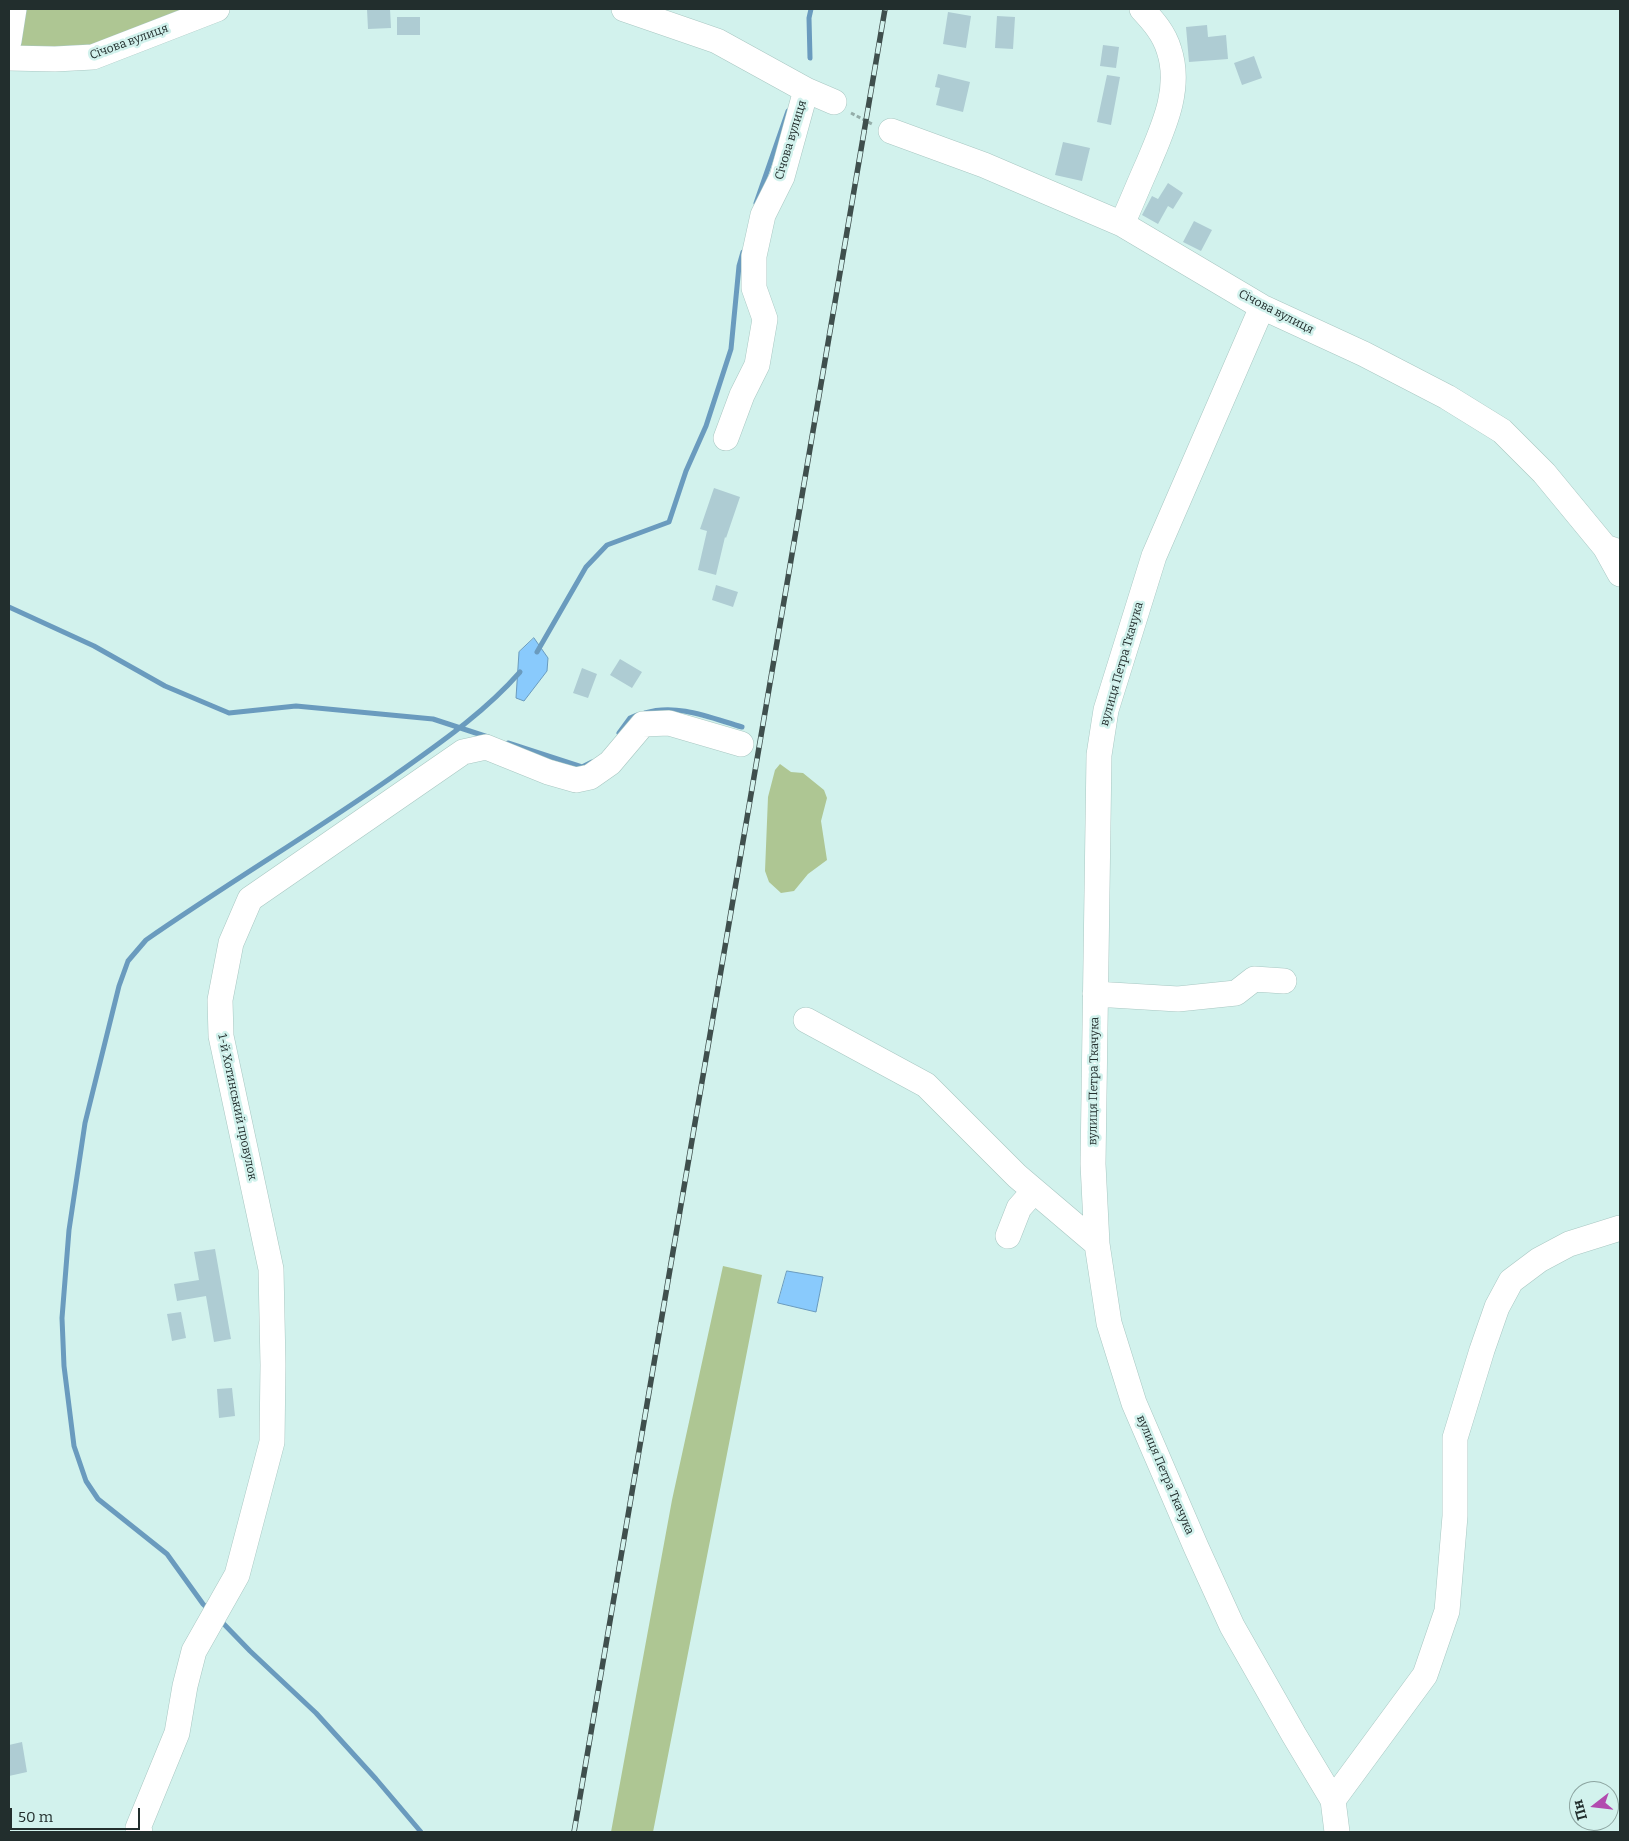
<!DOCTYPE html>
<meta charset="utf-8">
<style>
body{margin:0}
#map{position:relative;width:1629px;height:1841px;overflow:hidden;background:#d2f2ed;font-family:Bitter,serif}
canvas{display:block}
.frame{position:absolute;inset:0;border:10px solid #222e2d;pointer-events:none}
.north{position:absolute;left:1569px;top:1781px;width:50px;height:50px;box-sizing:border-box;background:#d2f2ed;border:1px solid #8ca4a0;border-radius:50%;rotate:254deg;font-size:14px;font-weight:700;line-height:20px;text-align:center;color:#222e2d}
.north::after{content:'';display:block;margin:auto;width:18px;height:22px;background:#b24baf;clip-path:polygon(50% 0,100% 100%,50% 72%,0 100%)}
.scale{position:absolute;left:10px;top:1808px;width:130px;height:22px;box-sizing:border-box;border:2px solid #222e2d;border-top:0;padding-left:6px;font-size:15px;line-height:18px;white-space:nowrap;color:#222e2d;-webkit-text-stroke:4px #d2f2ed;paint-order:stroke}
</style>
<div id="map">
<canvas width="1629" height="1841"></canvas>
<div class="frame"></div>
<div class="north">Пн</div>
<div class="scale">50 m</div>
</div>
<script>
const ctx = document.querySelector('canvas').getContext('2d');
ctx.lineJoin = 'round';
function paint(path, color) {
  ctx.fillStyle = color;
  ctx.fill(path, 'evenodd');
}
function trace(path, color, width, dash) {
  ctx.strokeStyle = color;
  ctx.lineWidth = width;
  ctx.lineCap = dash ? 'butt' : 'round';
  ctx.setLineDash(dash || []);
  ctx.stroke(path);
}
function drawText(font, color, halo, rows, align = 'center') {
  ctx.font = font + ' Bitter,serif';
  ctx.lineWidth = 5;
  ctx.setLineDash([]);
  ctx.textBaseline = 'middle';
  ctx.strokeStyle = halo;
  ctx.fillStyle = color;
  for (const [text, x, y, turn = 0] of rows) {
    ctx.save();
    ctx.translate(x, y);
    ctx.rotate((+turn || 0) * Math.PI / 180);
    ctx.textAlign = isNaN(turn) ? turn : align;
    if (halo) ctx.strokeText(text, 0, 0);
    ctx.fillText(text, 0, 0);
    ctx.restore();
  }
}
const green = new Path2D(`
 M 9,9 L 200,9 L 87,52 L 12,54 Z
 M 780,764 L 791,772 L 803,773 L 824,790 L 827,798 L 821,821 L 827,860 L 808,874 L 794,891 L 781,893 L 769,882 L 765,871 L 768,797 L 775,770 Z
 M 723,1266 L 762,1275 L 653,1832 L 611,1832 L 672,1500 Z`);
const water = new Path2D(`
 M 534,638 L 548,658 L 547,671 L 524,701 L 516,698 L 519,652 Z
 M 787,1271 L 823,1277 L 816,1312 L 778,1303 Z`);
const stream = new Path2D(`
 M 810,58 L 809,18 L 811,9
 M 756,203 L 788,111
 M 9,607 L 94,646 L 165,686 L 229,713 L 296,706 L 433,719 L 488,737
 M 537,652 L 586,567 L 607,545 L 669,522 L 686,471 L 706,426 L 731,349 L 739,266 L 743,252
 M 645,713 C 677,703 711,718 742,727
 M 619,733 L 630,718 L 637,715
 M 508,743 L 582,767 L 592,762
 M 209,1610 L 203,1604 L 167,1554 L 98,1499 L 86,1481 L 74,1446 L 64,1366 L 62,1318 L 69,1230 L 85,1123 L 119,986 L 128,961 L 146,940 C 228,883 314,832 395,775 C 440,743 484,713 520,672
 M 219,1619 L 250,1651 L 316,1713 L 376,1779 L 421,1832`);
const building = new Path2D(`
 M 367,9 L 390,9 L 391,28 L 368,29 Z
 M 948,12 L 971,16 L 966,48 L 943,44 Z
 M 997,16 L 1015,17 L 1013,49 L 995,48 Z
 M 397,17 L 420,17 L 420,35 L 397,35 Z
 M 1207,25 L 1208,37 L 1226,35 L 1228,59 L 1189,62 L 1186,27 Z
 M 1103,45 L 1119,47 L 1116,68 L 1100,66 Z
 M 1254,56 L 1262,78 L 1242,85 L 1234,63 Z
 M 938,74 L 970,82 L 963,112 L 936,105 L 940,88 L 935,87 Z
 M 1107,75 L 1120,77 L 1111,125 L 1097,122 Z
 M 1063,142 L 1090,148 L 1082,181 L 1055,175 Z
 M 1168,183 L 1183,193 L 1173,209 L 1168,206 L 1158,224 L 1142,215 L 1152,196 L 1158,199 Z
 M 1194,221 L 1212,230 L 1201,251 L 1183,242 Z
 M 714,488 L 740,497 L 726,538 L 725,537 L 716,575 L 698,570 L 707,531 L 700,529 Z
 M 716,585 L 738,592 L 733,607 L 712,600 Z
 M 620,659 L 642,672 L 632,688 L 610,675 Z
 M 582,668 L 597,674 L 588,698 L 573,693 Z
 M 215,1249 L 231,1339 L 214,1342 L 206,1296 L 177,1301 L 174,1284 L 199,1280 L 194,1252 Z
 M 181,1312 L 186,1338 L 172,1341 L 167,1314 Z
 M 232,1388 L 235,1416 L 219,1418 L 217,1389 Z
 M 22,1742 L 27,1772 L 9,1776 L 9,1745 Z`);
const path = new Path2D(`
 M 851,113 L 872,124`);
const minor = new Path2D(`
 M 624,9 L 717,41 L 806,90 L 782,177 L 763,215 L 754,256 L 754,288 L 765,319 L 757,365 L 742,395 L 726,438
 M 9,41 L 14,9
 M 9,58 L 55,59 L 93,57 L 217,9
 M 806,90 L 834,102
 M 891,131 L 984,165 L 1122,224 L 1262,307 L 1364,354 L 1447,397 L 1502,431 L 1544,473 L 1605,547 L 1620,552
 M 1122,224 C 1131,204 1139,184 1148,164 C 1163,128 1182,89 1169,50 C 1164,33 1153,21 1142,9
 M 1262,307 L 1154,556 L 1106,710 L 1099,755 L 1093,1164 L 1097,1244 L 1109,1323 L 1134,1403 L 1196,1547 L 1232,1626 L 1294,1735 L 1333,1800 L 1337,1832
 M 1605,547 L 1620,574
 M 1095,994 L 1178,999 L 1236,993 L 1254,979 L 1284,981
 M 806,1020 L 926,1085 L 1017,1176 L 1097,1244
 M 1008,1236 L 1019,1208 L 1034,1191
 M 1333,1800 L 1425,1675 L 1447,1611 L 1455,1516 L 1455,1438 L 1482,1350 L 1497,1307 L 1511,1281 L 1539,1260 L 1569,1244 L 1620,1228
 M 140,1832 L 138,1828 L 177,1733 L 185,1686 L 194,1651 L 237,1575 L 272,1442 L 273,1365 L 271,1269 L 221,1036 L 220,1000 L 231,943 L 250,899 L 463,752 L 486,747 L 548,772 L 576,780 L 590,777 L 610,763 L 643,724 L 669,723 L 741,744`);
const rail = new Path2D(`
 M 574,1832 L 885,9`);
const streetNames = [
 ["Січова вулиця",129,42,-20],
 ["Січова вулиця",791,140,-73],
 ["Січова вулиця",1276,312,27],
 ["вулиця Петра Ткачука",1122,664,-74],
 ["вулиця Петра Ткачука",1094,1081,-89],
 ["1-й Хотинський провулок",237,1107,78],
 ["вулиця Петра Ткачука",1165,1475,67]
];
paint(green, '#aec693');
paint(water, '#89cafc');
trace(water, '#6a9bbe', 1);
trace(stream, '#6a9bbe', 5);
paint(building, '#aeccd3');
trace(minor, '#a8c7c2', 26);
trace(path, '#94ada9', 3, [4, 2.5]);
trace(minor, '#fff', 25);
trace(rail, '#3f4f4d', 5.5);
trace(rail, '#d2f2ed', 4, [11]);
drawText('12px', '#222e2d', '#d2f2ed', streetNames);
</script>
